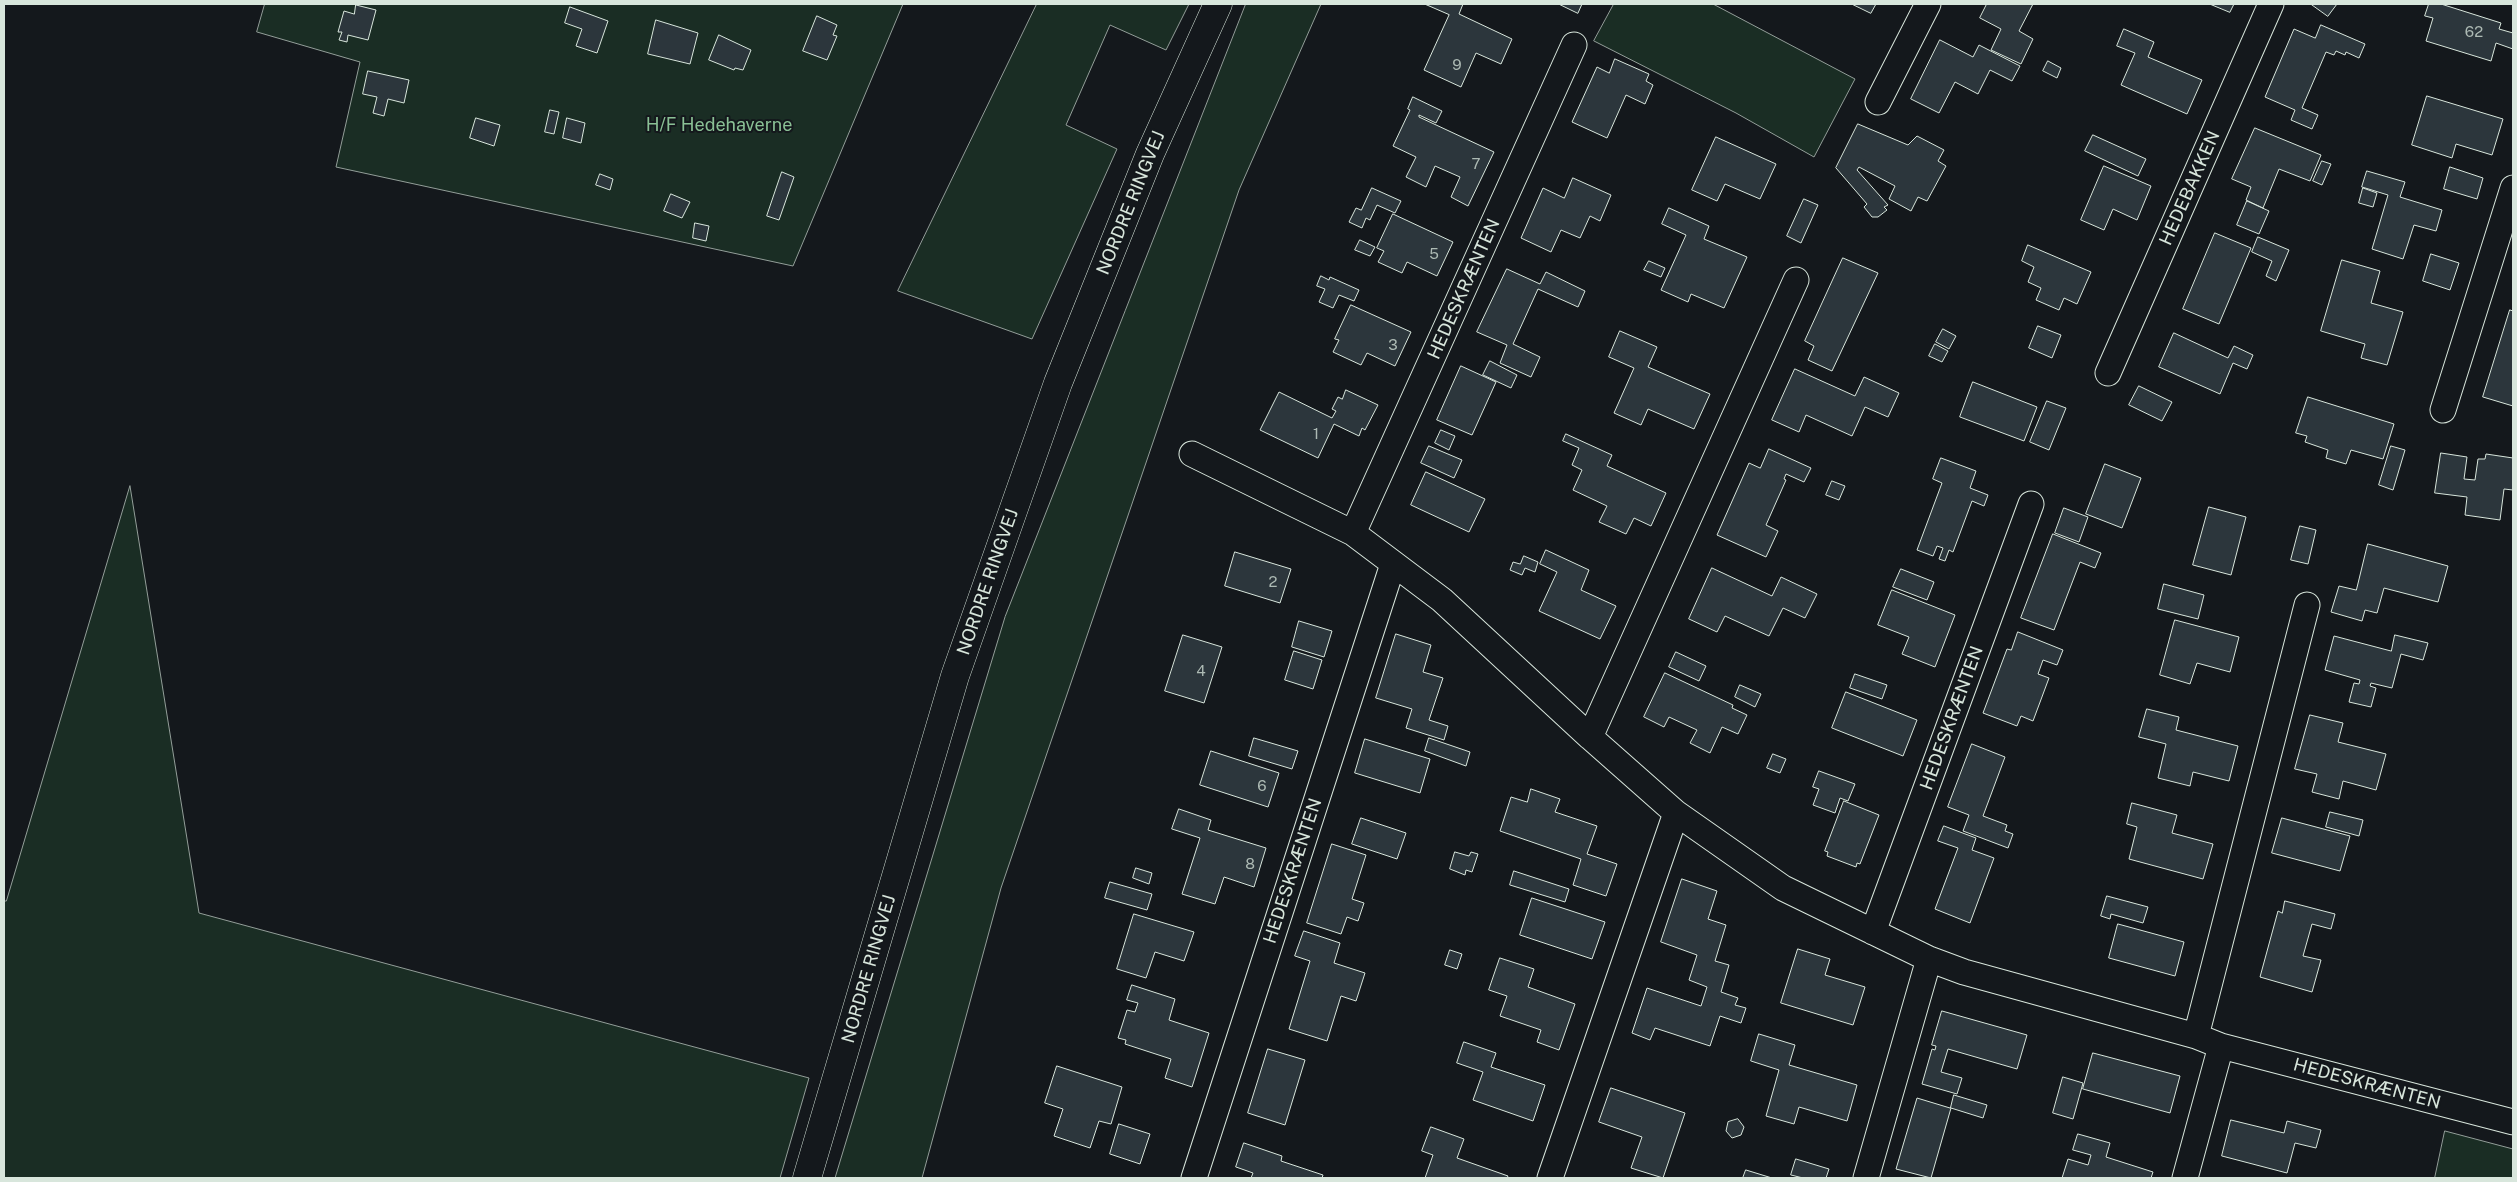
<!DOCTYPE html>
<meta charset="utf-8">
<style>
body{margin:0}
#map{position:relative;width:2517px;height:1182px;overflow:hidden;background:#14181c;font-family:"Public Sans",sans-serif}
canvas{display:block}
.frame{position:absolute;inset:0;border:5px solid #d8e6dc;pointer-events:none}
</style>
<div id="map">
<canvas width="2517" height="1182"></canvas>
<div class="frame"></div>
</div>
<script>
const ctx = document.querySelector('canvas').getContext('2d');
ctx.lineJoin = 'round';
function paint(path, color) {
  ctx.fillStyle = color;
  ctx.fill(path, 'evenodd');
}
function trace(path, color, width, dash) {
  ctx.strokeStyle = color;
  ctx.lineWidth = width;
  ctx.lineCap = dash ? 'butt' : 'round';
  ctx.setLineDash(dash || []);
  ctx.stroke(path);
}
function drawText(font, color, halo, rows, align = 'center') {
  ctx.font = font + ' "Public Sans",sans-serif';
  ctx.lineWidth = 4;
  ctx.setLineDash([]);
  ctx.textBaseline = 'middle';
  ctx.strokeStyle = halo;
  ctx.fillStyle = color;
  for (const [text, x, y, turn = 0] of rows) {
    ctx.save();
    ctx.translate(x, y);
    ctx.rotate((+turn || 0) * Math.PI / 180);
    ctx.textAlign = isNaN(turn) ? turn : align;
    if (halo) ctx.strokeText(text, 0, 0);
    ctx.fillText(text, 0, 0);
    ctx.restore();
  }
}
const green = new Path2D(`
 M 265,4 L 903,4 L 793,266 L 336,167 L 360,62 L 257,32 Z
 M 1037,4 L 1189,4 L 1166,50 L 1110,25 L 1066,125 L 1117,149 L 1032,339 L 898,291 Z
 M 1246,4 L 1321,4 L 1239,190 L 1001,888 L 922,1178 L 835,1178 L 1005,617 Z
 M 1614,4 L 1713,4 L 1855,79 L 1814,157 L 1736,113 L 1594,41 Z
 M 130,486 L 199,913 L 809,1078 L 780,1178 L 4,1178 L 4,901 L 6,901 Z
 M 2445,1131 L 2513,1149 L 2513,1178 L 2435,1178 Z`);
const building = new Path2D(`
 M 1425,4 L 1463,4 L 1459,14 L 1512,39 L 1501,64 L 1476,53 L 1461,87 L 1424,70 L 1449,15 Z
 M 1559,4 L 1582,4 L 1578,13 Z
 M 1852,4 L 1876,4 L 1871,13 Z
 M 1987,4 L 2033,4 L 2019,31 L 2033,39 L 2021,64 L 1991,50 L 2001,29 L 1980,18 Z
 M 2210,4 L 2234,4 L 2230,12 Z
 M 2311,4 L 2337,4 L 2328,16 Z
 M 2429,4 L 2441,4 L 2501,23 L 2499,29 L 2513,33 L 2513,49 L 2496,43 L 2491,61 L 2426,41 L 2433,18 L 2425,16 Z
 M 356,5 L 376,10 L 368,40 L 348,35 L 347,42 L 339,40 L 342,32 L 338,32 L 344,11 L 354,14 Z
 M 570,7 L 608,21 L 597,53 L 576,46 L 582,29 L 565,23 Z
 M 817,16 L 837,25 L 833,35 L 837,36 L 827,60 L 803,51 Z
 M 656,20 L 698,33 L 690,64 L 648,54 Z
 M 2321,25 L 2365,44 L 2359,58 L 2346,52 L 2345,55 L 2336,51 L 2334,55 L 2326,52 L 2302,108 L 2318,115 L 2312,129 L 2291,120 L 2295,110 L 2265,97 L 2294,29 L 2315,38 Z
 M 2124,29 L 2154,42 L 2148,57 L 2202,80 L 2187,114 L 2121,85 L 2135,53 L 2117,46 Z
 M 719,35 L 751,50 L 743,70 L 735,68 L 734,70 L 709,60 Z
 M 1940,40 L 1973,57 L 1979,45 L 2020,66 L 2012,81 L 1990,70 L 1978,94 L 1955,82 L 1939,113 L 1911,99 Z
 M 1615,59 L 1649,74 L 1646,81 L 1653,85 L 1645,104 L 1626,95 L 1607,138 L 1572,122 L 1597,67 L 1609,73 Z
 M 2048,61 L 2061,68 L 2057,78 L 2043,71 Z
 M 368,71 L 409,80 L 404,103 L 388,99 L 384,116 L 373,113 L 377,97 L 363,94 Z
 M 2427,96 L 2503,119 L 2492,155 L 2456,144 L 2452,158 L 2412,145 Z
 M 1413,97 L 1442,111 L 1436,123 L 1419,115 L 1419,117 L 1494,152 L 1468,206 L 1451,197 L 1460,177 L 1435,166 L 1426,187 L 1406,177 L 1416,157 L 1393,146 L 1410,110 L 1408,109 Z
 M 550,110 L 559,112 L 554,134 L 545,132 Z
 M 476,118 L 500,125 L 494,146 L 470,138 Z
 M 567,118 L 585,123 L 581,143 L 563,138 Z
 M 1858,124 L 1908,145 L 1917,136 L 1944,150 L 1938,161 L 1946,166 L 1927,201 L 1918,197 L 1911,211 L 1889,199 L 1895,186 L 1859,167 L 1857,170 L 1888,205 L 1884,207 L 1887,210 L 1878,217 L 1872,217 L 1864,207 L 1867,204 L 1836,168 Z
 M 2255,128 L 2321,155 L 2310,181 L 2279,169 L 2263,208 L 2246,200 L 2251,187 L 2232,179 Z
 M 2093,135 L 2146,159 L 2138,176 L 2085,151 Z
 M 1716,137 L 1776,164 L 1760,199 L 1725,184 L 1717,201 L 1692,190 Z
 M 2322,161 L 2331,164 L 2322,185 L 2313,181 Z
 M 2104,166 L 2151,186 L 2137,220 L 2113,209 L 2104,230 L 2081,220 Z
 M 2450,167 L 2483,178 L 2477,199 L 2444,189 Z
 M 2367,171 L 2405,182 L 2400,197 L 2442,210 L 2436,231 L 2414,225 L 2403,259 L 2372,249 L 2388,195 L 2362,187 Z
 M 782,172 L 794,177 L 779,220 L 767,216 Z
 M 600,174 L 613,179 L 610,190 L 596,185 Z
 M 1573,178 L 1611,195 L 1600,221 L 1590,216 L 1580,238 L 1561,230 L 1551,252 L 1521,238 L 1543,188 L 1564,198 Z
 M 1372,188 L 1401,201 L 1395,213 L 1377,205 L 1370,220 L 1366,218 L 1362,228 L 1349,222 L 1356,208 L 1361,210 Z
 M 2363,188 L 2377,193 L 2373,207 L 2359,203 Z
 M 671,194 L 690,202 L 682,218 L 664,211 Z
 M 1804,199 L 1818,205 L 1801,243 L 1787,236 Z
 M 2247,201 L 2269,211 L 2259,234 L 2237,225 Z
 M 1669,208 L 1709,226 L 1704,239 L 1747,257 L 1724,308 L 1691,294 L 1688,302 L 1661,290 L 1686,235 L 1662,224 Z
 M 1393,214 L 1453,242 L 1437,276 L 1407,262 L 1402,273 L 1378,262 L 1384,251 L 1377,248 Z
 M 695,223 L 709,226 L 706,241 L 693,238 Z
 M 2215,233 L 2251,248 L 2219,324 L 2183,309 Z
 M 2258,237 L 2289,250 L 2276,281 L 2266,276 L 2272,261 L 2252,252 Z
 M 1360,240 L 1375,247 L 1370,256 L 1355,250 Z
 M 2028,245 L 2091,272 L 2077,304 L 2064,298 L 2059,310 L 2036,300 L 2041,288 L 2028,282 L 2034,267 L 2022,261 Z
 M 2431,254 L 2459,263 L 2450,290 L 2423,281 Z
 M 1843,258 L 1878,273 L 1832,371 L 1808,360 L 1814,346 L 1805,341 Z
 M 2342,260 L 2380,271 L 2371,303 L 2403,312 L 2387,365 L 2361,358 L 2365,344 L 2321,331 Z
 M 1649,261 L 1665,268 L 1661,277 L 1644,270 Z
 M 1507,269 L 1540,284 L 1546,272 L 1585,291 L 1578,307 L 1538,289 L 1513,344 L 1540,357 L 1531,377 L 1500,363 L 1507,345 L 1477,332 Z
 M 1321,276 L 1329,280 L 1330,277 L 1359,290 L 1354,301 L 1339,295 L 1333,308 L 1319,302 L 1325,289 L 1317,286 Z
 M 1351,305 L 1411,332 L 1395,366 L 1367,353 L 1361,365 L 1333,352 L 1339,340 L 1335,339 Z
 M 2510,310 L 2513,311 L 2513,406 L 2483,397 Z
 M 2038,326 L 2061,335 L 2052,358 L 2029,348 Z
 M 1943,329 L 1956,336 L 1949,349 L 1936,342 Z
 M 1620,331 L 1657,347 L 1648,367 L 1710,394 L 1694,429 L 1648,409 L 1641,425 L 1614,413 L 1634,368 L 1609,357 Z
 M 2174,333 L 2228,358 L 2234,346 L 2253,355 L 2247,369 L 2233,363 L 2220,394 L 2159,367 Z
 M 1935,344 L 1948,351 L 1942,362 L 1929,356 Z
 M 1490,361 L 1517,375 L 1511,388 L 1483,375 Z
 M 1461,366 L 1496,382 L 1472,435 L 1437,420 Z
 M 1795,369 L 1855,396 L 1864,377 L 1899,393 L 1888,417 L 1865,407 L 1852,436 L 1806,415 L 1799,432 L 1772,420 Z
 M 1973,382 L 2037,407 L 2024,441 L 1960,417 Z
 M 2139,386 L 2172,402 L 2162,421 L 2129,405 Z
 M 1346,390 L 1378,405 L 1365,430 L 1362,428 L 1359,436 L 1334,424 L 1318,458 L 1260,430 L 1279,392 L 1332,418 L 1336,411 L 1332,409 L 1338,397 L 1342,399 Z
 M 2308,397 L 2394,424 L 2383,459 L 2351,450 L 2346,464 L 2326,458 L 2328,450 L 2305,442 L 2307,436 L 2296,433 Z
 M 2047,401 L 2066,408 L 2049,450 L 2030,442 Z
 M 1441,430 L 1455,436 L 1449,450 L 1435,443 Z
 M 1566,434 L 1612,455 L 1607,466 L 1666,493 L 1651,526 L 1634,518 L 1626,534 L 1599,522 L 1607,506 L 1573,490 L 1582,470 L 1572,465 L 1579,448 L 1563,441 Z
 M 1429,446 L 1462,460 L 1454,478 L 1421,463 Z
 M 2391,446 L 2405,450 L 2393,490 L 2379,485 Z
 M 1769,449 L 1811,468 L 1804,482 L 1786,474 L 1784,479 L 1786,480 L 1766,525 L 1778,531 L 1766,557 L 1717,535 L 1749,463 L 1760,468 Z
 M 2441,453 L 2467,457 L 2464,479 L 2475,480 L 2478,459 L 2485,459 L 2486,454 L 2513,458 L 2513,490 L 2504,489 L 2500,520 L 2465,515 L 2467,497 L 2435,493 Z
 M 1941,458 L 1976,471 L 1970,488 L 1988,495 L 1984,506 L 1972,501 L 1953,552 L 1949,550 L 1945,561 L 1939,559 L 1943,548 L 1937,546 L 1933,556 L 1917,550 L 1942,483 L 1933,479 Z
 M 2105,464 L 2141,478 L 2122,528 L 2086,514 Z
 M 1426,472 L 1485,499 L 1469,532 L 1411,505 Z
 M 1832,481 L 1845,486 L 1839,500 L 1826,495 Z
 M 2209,507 L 2246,517 L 2231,575 L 2193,565 Z
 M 2064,508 L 2088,517 L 2079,542 L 2055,533 Z
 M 2300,526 L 2316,530 L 2308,564 L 2291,560 Z
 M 2053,534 L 2101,553 L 2095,568 L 2080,562 L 2054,630 L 2021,618 Z
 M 2368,544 L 2448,566 L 2438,602 L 2384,588 L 2377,613 L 2365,610 L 2362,621 L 2331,612 L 2339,586 L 2356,590 Z
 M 1546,550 L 1589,570 L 1581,590 L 1616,606 L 1600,639 L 1539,611 L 1557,572 L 1540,564 Z
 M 1235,552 L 1291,569 L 1280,603 L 1225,586 Z
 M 1524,556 L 1538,562 L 1535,572 L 1525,568 L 1522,575 L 1510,570 L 1513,562 L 1520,564 Z
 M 1712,568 L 1772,596 L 1781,577 L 1817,594 L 1805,618 L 1783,608 L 1769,636 L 1725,616 L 1717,632 L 1689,619 Z
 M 1901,569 L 1934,582 L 1927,600 L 1893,587 Z
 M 2164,584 L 2204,595 L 2198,619 L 2158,609 Z
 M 1892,590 L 1955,615 L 1935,667 L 1902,654 L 1909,637 L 1878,625 Z
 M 2175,620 L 2239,637 L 2230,672 L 2197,663 L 2190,684 L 2160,675 Z
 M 1299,621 L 1332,631 L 1324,657 L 1292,647 Z
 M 2018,632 L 2063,650 L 2057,665 L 2043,660 L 2038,674 L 2049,678 L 2033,721 L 2021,716 L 2017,726 L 1983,713 L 2007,649 L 2011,650 Z
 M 1396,634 L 1431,645 L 1423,672 L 1443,678 L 1429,720 L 1448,726 L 1444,740 L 1406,728 L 1412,709 L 1376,698 Z
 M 1183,635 L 1222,647 L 1204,703 L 1165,691 Z
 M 2395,635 L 2428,643 L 2423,660 L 2401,654 L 2392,688 L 2371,683 L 2370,686 L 2376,688 L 2371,707 L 2349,702 L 2354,683 L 2359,684 L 2360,680 L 2325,670 L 2334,636 L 2391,651 Z
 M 1294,651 L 1322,660 L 1313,689 L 1285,680 Z
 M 1676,652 L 1706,666 L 1699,681 L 1669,667 Z
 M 1665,673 L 1733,705 L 1732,708 L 1747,715 L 1738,734 L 1722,727 L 1710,753 L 1690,743 L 1697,730 L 1669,717 L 1664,727 L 1644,717 Z
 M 1855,674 L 1887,685 L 1882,699 L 1850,688 Z
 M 1740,685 L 1761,694 L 1755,707 L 1735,697 Z
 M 1846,692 L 1917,720 L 1903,756 L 1832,728 Z
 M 2147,709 L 2179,717 L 2176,730 L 2238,746 L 2229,781 L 2193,772 L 2190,786 L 2158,778 L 2166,744 L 2139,737 Z
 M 2310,715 L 2343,723 L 2338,742 L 2386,754 L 2376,790 L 2343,781 L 2339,799 L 2312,792 L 2317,774 L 2295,769 Z
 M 1254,738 L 1298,751 L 1292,769 L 1249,756 Z
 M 1429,738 L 1470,752 L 1466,766 L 1425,751 Z
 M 1365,739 L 1430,759 L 1420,793 L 1355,773 Z
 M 1972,744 L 2005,757 L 1983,816 L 2007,825 L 2005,831 L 2013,834 L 2008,848 L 1963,831 L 1969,815 L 1948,807 Z
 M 1211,751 L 1279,773 L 1268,807 L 1200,785 Z
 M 1773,754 L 1786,759 L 1780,773 L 1767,768 Z
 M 1819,771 L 1855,784 L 1848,801 L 1840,798 L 1835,813 L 1813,805 L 1819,789 L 1813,787 Z
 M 1531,789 L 1560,799 L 1555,812 L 1597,826 L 1587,854 L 1617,864 L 1606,896 L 1573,885 L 1581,859 L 1500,831 L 1511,797 L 1527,802 Z
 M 1844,801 L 1879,815 L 1860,864 L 1857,863 L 1856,867 L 1827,856 L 1828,852 L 1825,851 Z
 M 2132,803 L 2177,815 L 2172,833 L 2213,844 L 2203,879 L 2129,859 L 2137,827 L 2127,824 Z
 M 1179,809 L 1211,820 L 1208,830 L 1266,848 L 1254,887 L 1224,877 L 1215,904 L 1182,894 L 1200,838 L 1172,829 Z
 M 2330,812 L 2363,820 L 2359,836 L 2326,827 Z
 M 1361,818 L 1406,833 L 1397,859 L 1352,844 Z
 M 2282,818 L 2350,836 L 2340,871 L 2272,853 Z
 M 1944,826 L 1976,838 L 1972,850 L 1994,858 L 1970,923 L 1935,909 L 1958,848 L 1938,841 Z
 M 1332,844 L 1366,855 L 1352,899 L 1364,903 L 1358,921 L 1347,917 L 1341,934 L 1307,923 Z
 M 1455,852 L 1469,856 L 1471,852 L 1478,854 L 1472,872 L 1466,870 L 1465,875 L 1450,869 Z
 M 1136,868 L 1152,873 L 1149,884 L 1133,878 Z
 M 1514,871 L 1569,889 L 1565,902 L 1510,885 Z
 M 1682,879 L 1717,891 L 1708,919 L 1726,925 L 1715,961 L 1729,965 L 1721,992 L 1738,998 L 1735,1005 L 1746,1008 L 1741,1023 L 1720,1016 L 1710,1046 L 1655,1028 L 1650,1040 L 1632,1033 L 1647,988 L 1701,1006 L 1707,987 L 1689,980 L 1697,955 L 1661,942 Z
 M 1110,882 L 1152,894 L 1147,910 L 1105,898 Z
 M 2107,896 L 2148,907 L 2143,923 L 2111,914 L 2110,919 L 2101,916 Z
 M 1532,898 L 1605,922 L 1592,959 L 1520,935 Z
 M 2285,901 L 2335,914 L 2331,929 L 2312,924 L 2303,956 L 2321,960 L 2312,992 L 2260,977 L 2278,911 L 2282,913 Z
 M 1134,914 L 1194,932 L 1184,961 L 1155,952 L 1146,978 L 1117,969 Z
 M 2118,924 L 2184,942 L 2175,976 L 2109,958 Z
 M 1304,931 L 1340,943 L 1334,963 L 1365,973 L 1356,1001 L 1341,996 L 1327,1041 L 1289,1029 L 1310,961 L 1295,956 Z
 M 1798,949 L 1830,959 L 1825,975 L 1865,987 L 1853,1025 L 1781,1003 Z
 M 1450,950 L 1462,954 L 1457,969 L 1445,965 Z
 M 1500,958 L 1534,969 L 1528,987 L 1575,1004 L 1559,1050 L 1537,1042 L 1541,1030 L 1500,1016 L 1507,996 L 1489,990 Z
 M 1132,985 L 1175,999 L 1169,1020 L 1209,1033 L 1192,1087 L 1165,1078 L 1171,1059 L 1125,1044 L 1126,1040 L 1118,1038 L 1127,1010 L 1135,1012 L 1138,1003 L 1127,1000 Z
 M 1942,1011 L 2027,1035 L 2017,1069 L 1948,1049 L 1941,1072 L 1962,1078 L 1957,1094 L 1922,1084 L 1932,1049 L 1935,1050 L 1936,1046 L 1932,1045 Z
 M 1759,1034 L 1795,1045 L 1789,1065 L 1857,1085 L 1847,1121 L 1799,1107 L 1794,1124 L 1766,1116 L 1779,1070 L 1751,1061 Z
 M 1464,1042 L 1496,1053 L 1491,1067 L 1545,1085 L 1533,1121 L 1473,1100 L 1483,1072 L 1457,1063 Z
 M 1268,1049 L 1305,1060 L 1285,1125 L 1248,1113 Z
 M 2093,1053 L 2180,1076 L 2170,1113 L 2083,1089 Z
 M 1057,1066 L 1122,1087 L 1111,1124 L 1099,1121 L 1090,1148 L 1054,1136 L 1063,1109 L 1045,1103 Z
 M 2063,1077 L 2083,1083 L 2073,1119 L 2053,1113 Z
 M 1611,1088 L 1685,1113 L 1663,1178 L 1631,1168 L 1642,1137 L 1599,1122 Z
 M 1954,1095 L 1987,1105 L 1983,1118 L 1951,1108 L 1931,1178 L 1896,1169 L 1917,1098 L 1950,1108 Z
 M 1738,1119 L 1744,1127 L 1741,1135 L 1732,1138 L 1726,1131 L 1728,1122 Z
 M 2231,1120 L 2284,1133 L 2287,1121 L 2321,1130 L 2316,1148 L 2295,1143 L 2287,1173 L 2222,1156 Z
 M 1119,1124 L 1150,1134 L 1140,1164 L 1110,1154 Z
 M 1431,1127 L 1464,1139 L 1457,1158 L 1508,1176 L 1507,1178 L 1425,1178 L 1433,1155 L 1422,1151 Z
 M 2078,1134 L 2110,1143 L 2106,1157 L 2153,1172 L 2151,1178 L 2062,1178 L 2068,1159 L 2088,1165 L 2091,1155 L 2073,1150 Z
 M 1244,1143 L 1282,1156 L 1281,1161 L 1323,1175 L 1322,1178 L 1251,1178 L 1253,1173 L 1236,1167 Z
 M 1796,1159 L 1829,1169 L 1826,1178 L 1803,1178 L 1791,1175 Z
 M 1746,1170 L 1772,1178 L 1743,1178 Z`);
const minor = new Path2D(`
 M 1878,102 L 1928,4
 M 2108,373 L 2271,4
 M 2443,410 L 2513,188
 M 1192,454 L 1353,533 L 1442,600 L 1590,737 L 1676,813 L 1783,888 L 1929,959 L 1964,972 L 2196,1036 L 2221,1046 L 2513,1122
 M 1353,533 L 1574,45
 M 1590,737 L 1796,280
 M 1873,932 L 2031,504
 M 2196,1036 L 2307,605
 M 1194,1178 L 1393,564
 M 1550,1178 L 1676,813
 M 1866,1178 L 1929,959
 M 2185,1178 L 2221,1046`);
const primary = new Path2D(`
 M 807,1178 L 955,676 L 1058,383 L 1150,154 L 1218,4`);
const numberNames = [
 ["62",2474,32],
 ["9",1457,65],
 ["7",1476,164],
 ["5",1434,254],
 ["3",1393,345],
 ["1",1316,434],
 ["2",1273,582],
 ["4",1201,671],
 ["6",1262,786],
 ["8",1250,864]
];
const parkNames = [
 ["H/F Hedehaverne",719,125]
];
const streetNames = [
 ["HEDEBAKKEN",2190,188,-66],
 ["NORDRE RINGVEJ",1131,203,-68],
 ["HEDESKRÆNTEN",1464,289,-66],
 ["NORDRE RINGVEJ",988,582,-71],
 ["HEDESKRÆNTEN",1952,718,-70],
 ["HEDESKRÆNTEN",1293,871,-72],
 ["NORDRE RINGVEJ",869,969,-74],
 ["HEDESKRÆNTEN",2367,1084,15]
];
paint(green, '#1a2d24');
trace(green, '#939e99', 1);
paint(building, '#2c363c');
trace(building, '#d8e6dc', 1);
trace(minor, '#d8e6dc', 27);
trace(primary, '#d8e6dc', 29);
trace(minor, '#14181c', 25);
trace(primary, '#14181c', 28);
drawText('15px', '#adbab4', null, numberNames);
drawText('18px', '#8ac095', '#14181c', parkNames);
drawText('18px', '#d8e6dc', '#14181c', streetNames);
</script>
